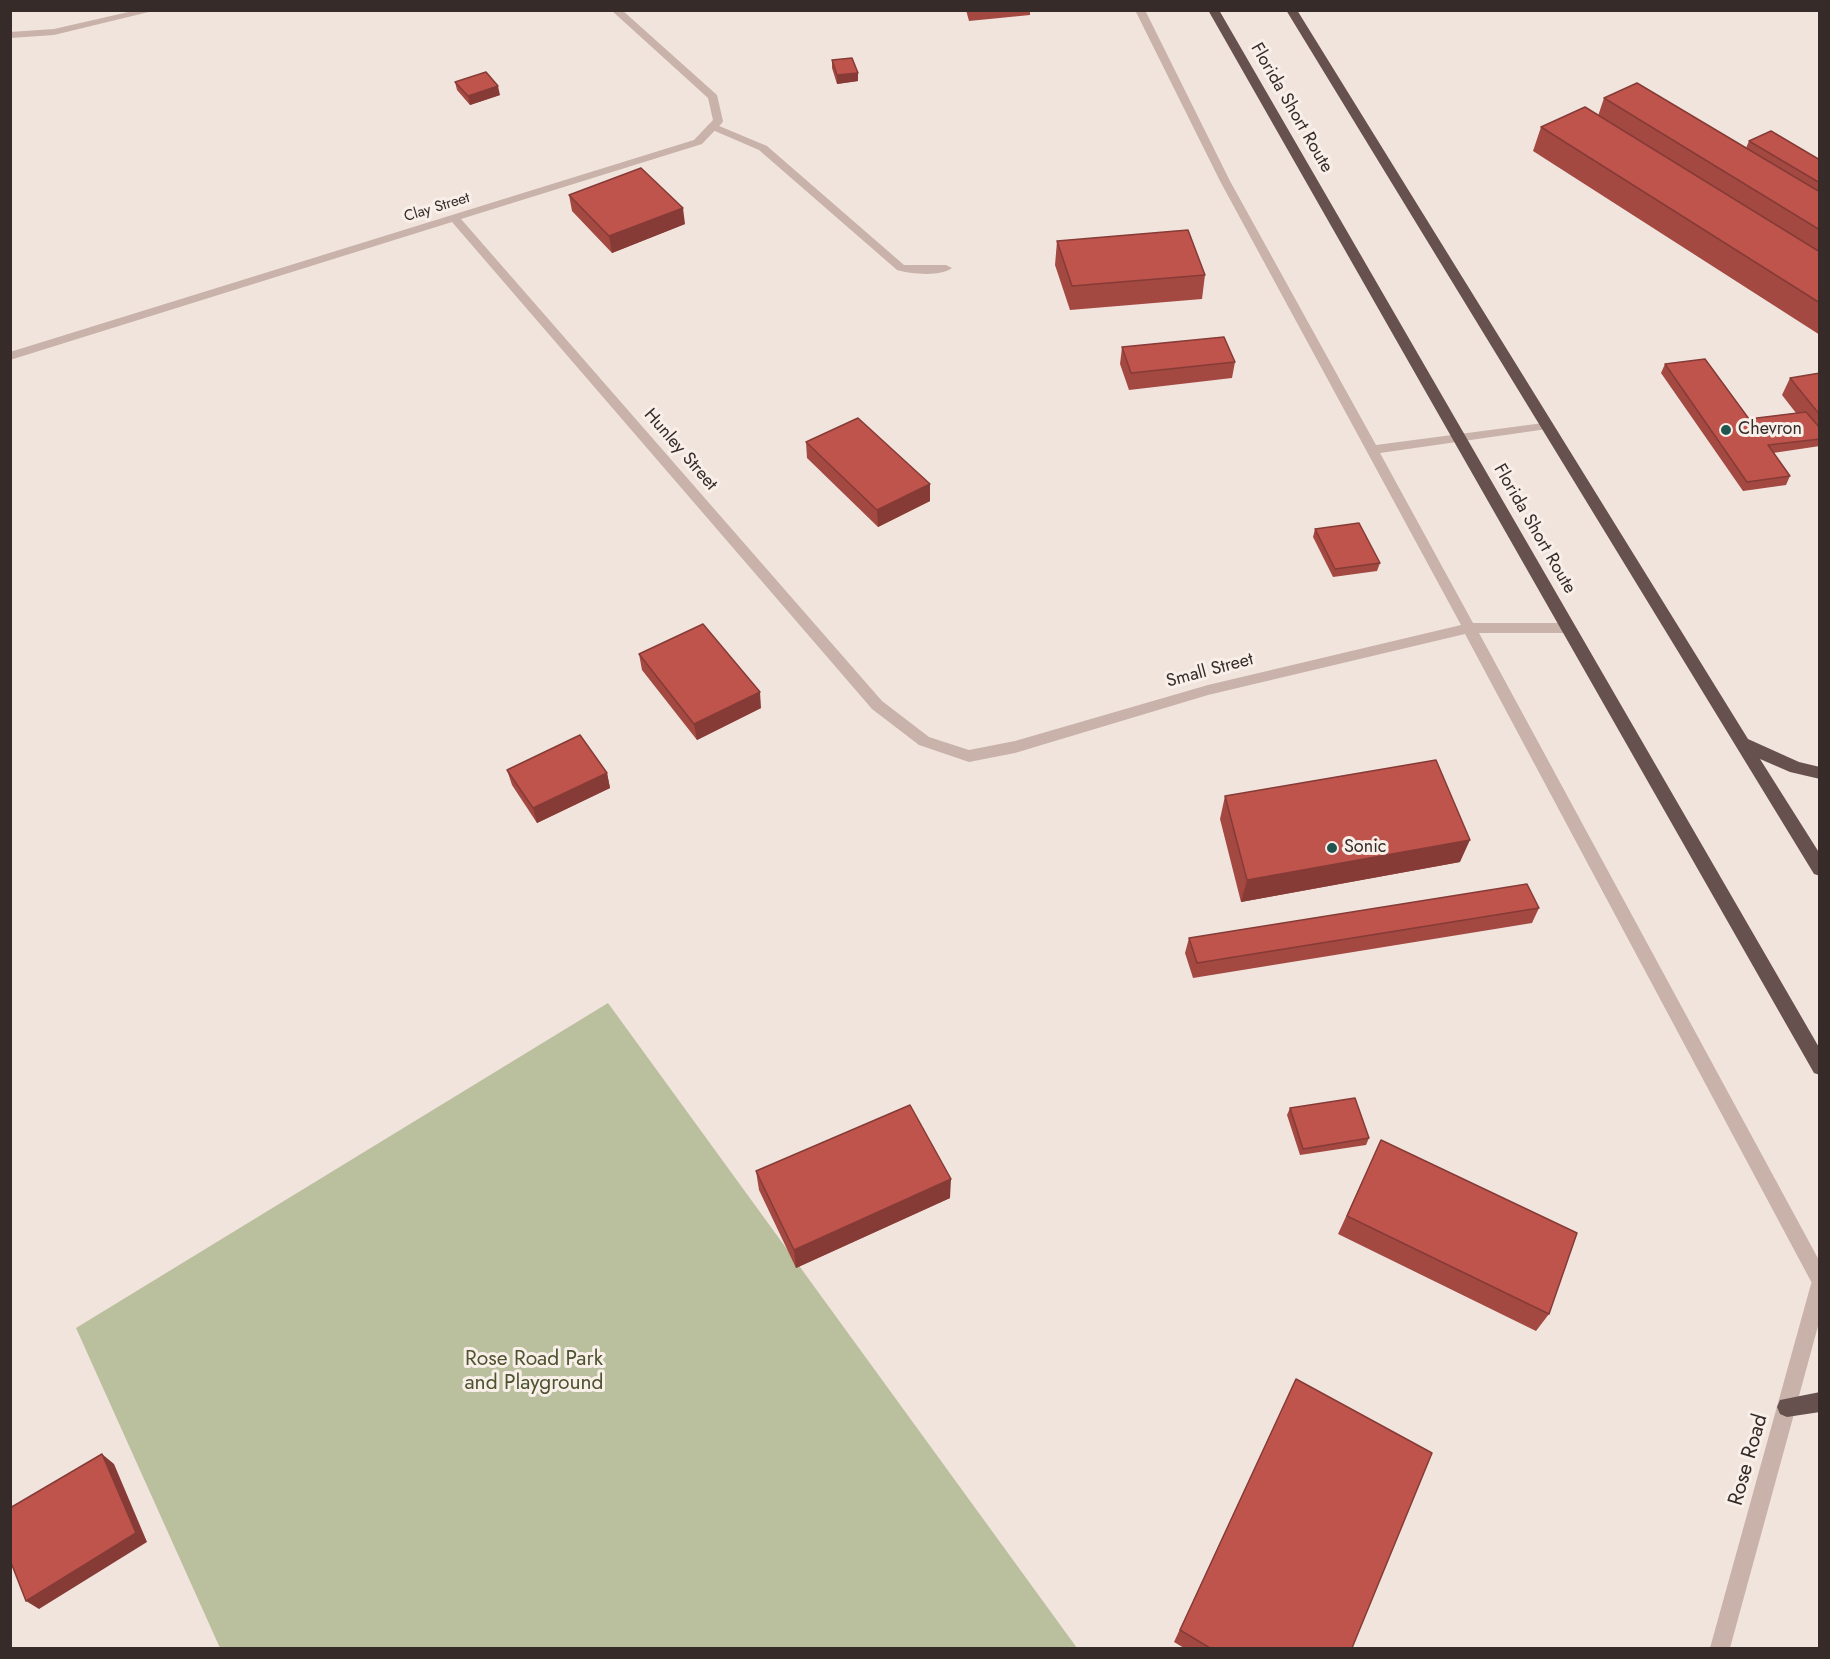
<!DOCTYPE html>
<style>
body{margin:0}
#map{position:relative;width:1830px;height:1659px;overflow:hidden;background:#f1e4dd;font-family:Jost,sans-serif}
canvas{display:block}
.frame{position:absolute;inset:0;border:12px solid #362b29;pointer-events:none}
</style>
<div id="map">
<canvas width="1830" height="1659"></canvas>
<div class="frame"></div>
</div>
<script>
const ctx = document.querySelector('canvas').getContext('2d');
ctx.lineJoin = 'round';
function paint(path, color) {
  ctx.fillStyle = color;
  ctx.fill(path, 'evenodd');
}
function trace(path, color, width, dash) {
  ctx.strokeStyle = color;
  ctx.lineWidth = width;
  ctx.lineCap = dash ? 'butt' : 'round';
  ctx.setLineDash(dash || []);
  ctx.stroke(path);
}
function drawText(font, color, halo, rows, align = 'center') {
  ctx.font = font + ' Jost,sans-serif';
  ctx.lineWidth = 6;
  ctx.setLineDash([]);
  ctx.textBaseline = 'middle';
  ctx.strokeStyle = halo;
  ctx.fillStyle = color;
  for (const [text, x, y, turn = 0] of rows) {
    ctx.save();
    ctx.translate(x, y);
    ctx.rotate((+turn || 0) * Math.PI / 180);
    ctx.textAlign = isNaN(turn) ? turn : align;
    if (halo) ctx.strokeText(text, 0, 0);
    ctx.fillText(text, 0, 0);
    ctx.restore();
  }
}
const green = new Path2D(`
 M 608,1003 L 1077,1648 L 220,1648 L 76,1328 Z`);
const service = new Path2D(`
 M 712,123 L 767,146 L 904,265 L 946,265 L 952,268 C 940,277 911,274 897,270 L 759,150 L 708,128 L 707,126 Z`);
const minor = new Path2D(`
 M 137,10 L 157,10 L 54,35 L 10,38 L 10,32 L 54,29 Z
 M 611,10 L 622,10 L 717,95 L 723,121 L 722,123 L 702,144 L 461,219 L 882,701 L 929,737 L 969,750 L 1015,741 L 1208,685 L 1461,625 L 1220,181 L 1135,10 L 1145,10 L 1230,181 L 1376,445 L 1551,422 L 1553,425 L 1547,429 L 1380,453 L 1473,623 L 1568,623 L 1575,628 L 1568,633 L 1479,633 L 1820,1262 L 1820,1289 L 1814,1287 L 1465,634 L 1208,695 L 1015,753 L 969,762 L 919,745 L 872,709 L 452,222 L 10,360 L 10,352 L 694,140 L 713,120 L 708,98 Z`);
const tertiary = new Path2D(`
 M 1820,1276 L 1820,1319 L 1730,1648 L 1710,1648 L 1811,1284 L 1814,1278 Z`);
const trunk = new Path2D(`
 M 1208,10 L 1219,10 L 1820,1049 L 1820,1075 L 1814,1073 Z
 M 1286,10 L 1297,10 L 1748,739 L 1799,762 L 1820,767 L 1820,779 L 1790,772 L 1760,759 L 1820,854 L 1820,876 L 1814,874 Z
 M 1820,1392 L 1820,1412 L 1787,1417 L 1780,1414 L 1777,1407 L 1780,1400 Z`);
const wall = new Path2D(`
 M 966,10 L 1030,10 L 1030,15 L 969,21 Z
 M 832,60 L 858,73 L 858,81 L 837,84 L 832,68 Z
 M 455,82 L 500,95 L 470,105 L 457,90 Z
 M 1604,98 L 1746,148 L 1749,141 L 1820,160 L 1820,335 L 1533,151 L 1541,127 L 1598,116 Z
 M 569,195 L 685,224 L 612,253 L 572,211 Z
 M 1057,241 L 1205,275 L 1202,299 L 1070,310 L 1055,265 Z
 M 1122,347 L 1235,362 L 1232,378 L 1129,390 L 1120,364 Z
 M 1665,364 L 1749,419 L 1796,413 L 1782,395 L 1790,378 L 1820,373 L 1820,446 L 1773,453 L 1790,476 L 1786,485 L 1743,491 L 1661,373 Z
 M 806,442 L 930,501 L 878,527 L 807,458 Z
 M 1315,529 L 1380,563 L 1377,571 L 1333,577 L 1313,537 Z
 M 639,654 L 761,708 L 697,740 L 642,670 Z
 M 507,770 L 607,773 L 610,788 L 537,823 L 512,785 Z
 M 1225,796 L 1460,862 L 1241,902 L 1220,819 Z
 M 1539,908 L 1532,923 L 1193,978 L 1185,953 L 1189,938 Z
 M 1290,1108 L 1369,1138 L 1366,1145 L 1300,1155 L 1287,1115 Z
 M 1381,1140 L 1549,1314 L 1536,1331 L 1338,1234 Z
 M 756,1171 L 950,1198 L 796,1268 L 759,1190 Z
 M 1296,1379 L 1352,1648 L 1184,1648 L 1174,1642 Z`);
const shadedWall = new Path2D(`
 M 858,73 L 858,81 L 837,84 L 837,75 Z
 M 498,86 L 500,95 L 470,105 L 468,96 Z
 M 683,208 L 685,224 L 612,253 L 609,236 Z
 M 930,484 L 930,501 L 878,527 L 877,510 Z
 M 760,692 L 761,708 L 697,740 L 694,724 Z
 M 607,773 L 610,788 L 537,823 L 533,808 Z
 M 1470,840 L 1460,862 L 1241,902 L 1247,880 Z
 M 951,1179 L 950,1198 L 796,1268 L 794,1250 Z
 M 102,1454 L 114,1464 L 147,1542 L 39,1609 L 26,1601 Z`);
const building = new Path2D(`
 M 852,58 L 858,73 L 837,75 L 832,60 Z
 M 486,72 L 498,86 L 468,96 L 455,82 Z
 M 1637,83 L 1820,192 L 1820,230 L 1604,98 Z
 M 1585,107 L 1820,252 L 1820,303 L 1541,127 Z
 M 1771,131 L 1820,160 L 1820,183 L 1749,141 Z
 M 641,168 L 683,208 L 609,236 L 569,195 Z
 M 1188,230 L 1205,275 L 1072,286 L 1057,241 Z
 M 1224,337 L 1235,362 L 1131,373 L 1122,347 Z
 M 1705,359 L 1749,419 L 1806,412 L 1820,428 L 1820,439 L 1768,445 L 1790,476 L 1747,482 L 1665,364 Z
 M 1820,373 L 1820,415 L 1790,378 Z
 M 858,418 L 930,484 L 877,510 L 806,442 Z
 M 1359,523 L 1380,563 L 1335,569 L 1315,529 Z
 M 703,624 L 760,692 L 694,724 L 639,654 Z
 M 580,735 L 607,773 L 533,808 L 507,770 Z
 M 1436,760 L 1470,840 L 1247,880 L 1225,796 Z
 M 1527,884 L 1539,908 L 1197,963 L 1189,938 Z
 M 1355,1098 L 1369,1138 L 1303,1149 L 1290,1108 Z
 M 910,1105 L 951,1179 L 794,1250 L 756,1171 Z
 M 1381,1140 L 1577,1233 L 1549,1314 L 1347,1216 Z
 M 1296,1379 L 1432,1453 L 1352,1648 L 1210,1648 L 1180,1630 Z
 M 102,1454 L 136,1533 L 26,1601 L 10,1560 L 10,1508 Z`);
const markers = [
 [1726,430,6,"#21554f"],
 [1332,848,6,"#21554f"]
];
const farStreetnames = [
 ["Clay Street",437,208,-17]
];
const streetNames = [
 ["Florida Short Route",1291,108,60],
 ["Hunley Street",680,450,49],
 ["Florida Short Route",1534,529,60],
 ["Small Street",1210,671,-15]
];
const poiNames = [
 ["Chevron",1738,430],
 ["Sonic",1344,848]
];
const nearParknames = [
 ["Rose Road Park",534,1360],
 ["and Playground",534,1384]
];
const nearStreetnames = [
 ["Rose Road",1749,1460,-74]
];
paint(green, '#babf9e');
paint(service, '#c8b2aa');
paint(minor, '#c8b2aa');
paint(tertiary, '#c8b2aa');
paint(trunk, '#67514e');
paint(wall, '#a44842');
paint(shadedWall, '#863b36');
paint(building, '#bf544d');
trace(building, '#863b36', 1.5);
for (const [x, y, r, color] of markers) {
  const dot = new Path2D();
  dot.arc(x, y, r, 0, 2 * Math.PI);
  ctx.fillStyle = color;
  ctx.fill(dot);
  trace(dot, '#f9efe9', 2);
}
drawText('15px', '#362b29', '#f9efe9', farStreetnames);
drawText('18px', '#362b29', '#f9efe9', streetNames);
drawText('18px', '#362b29', '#f9efe9', poiNames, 'left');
drawText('21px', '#4c532e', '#f9efe9', nearParknames);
drawText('21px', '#362b29', '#f9efe9', nearStreetnames);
</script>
